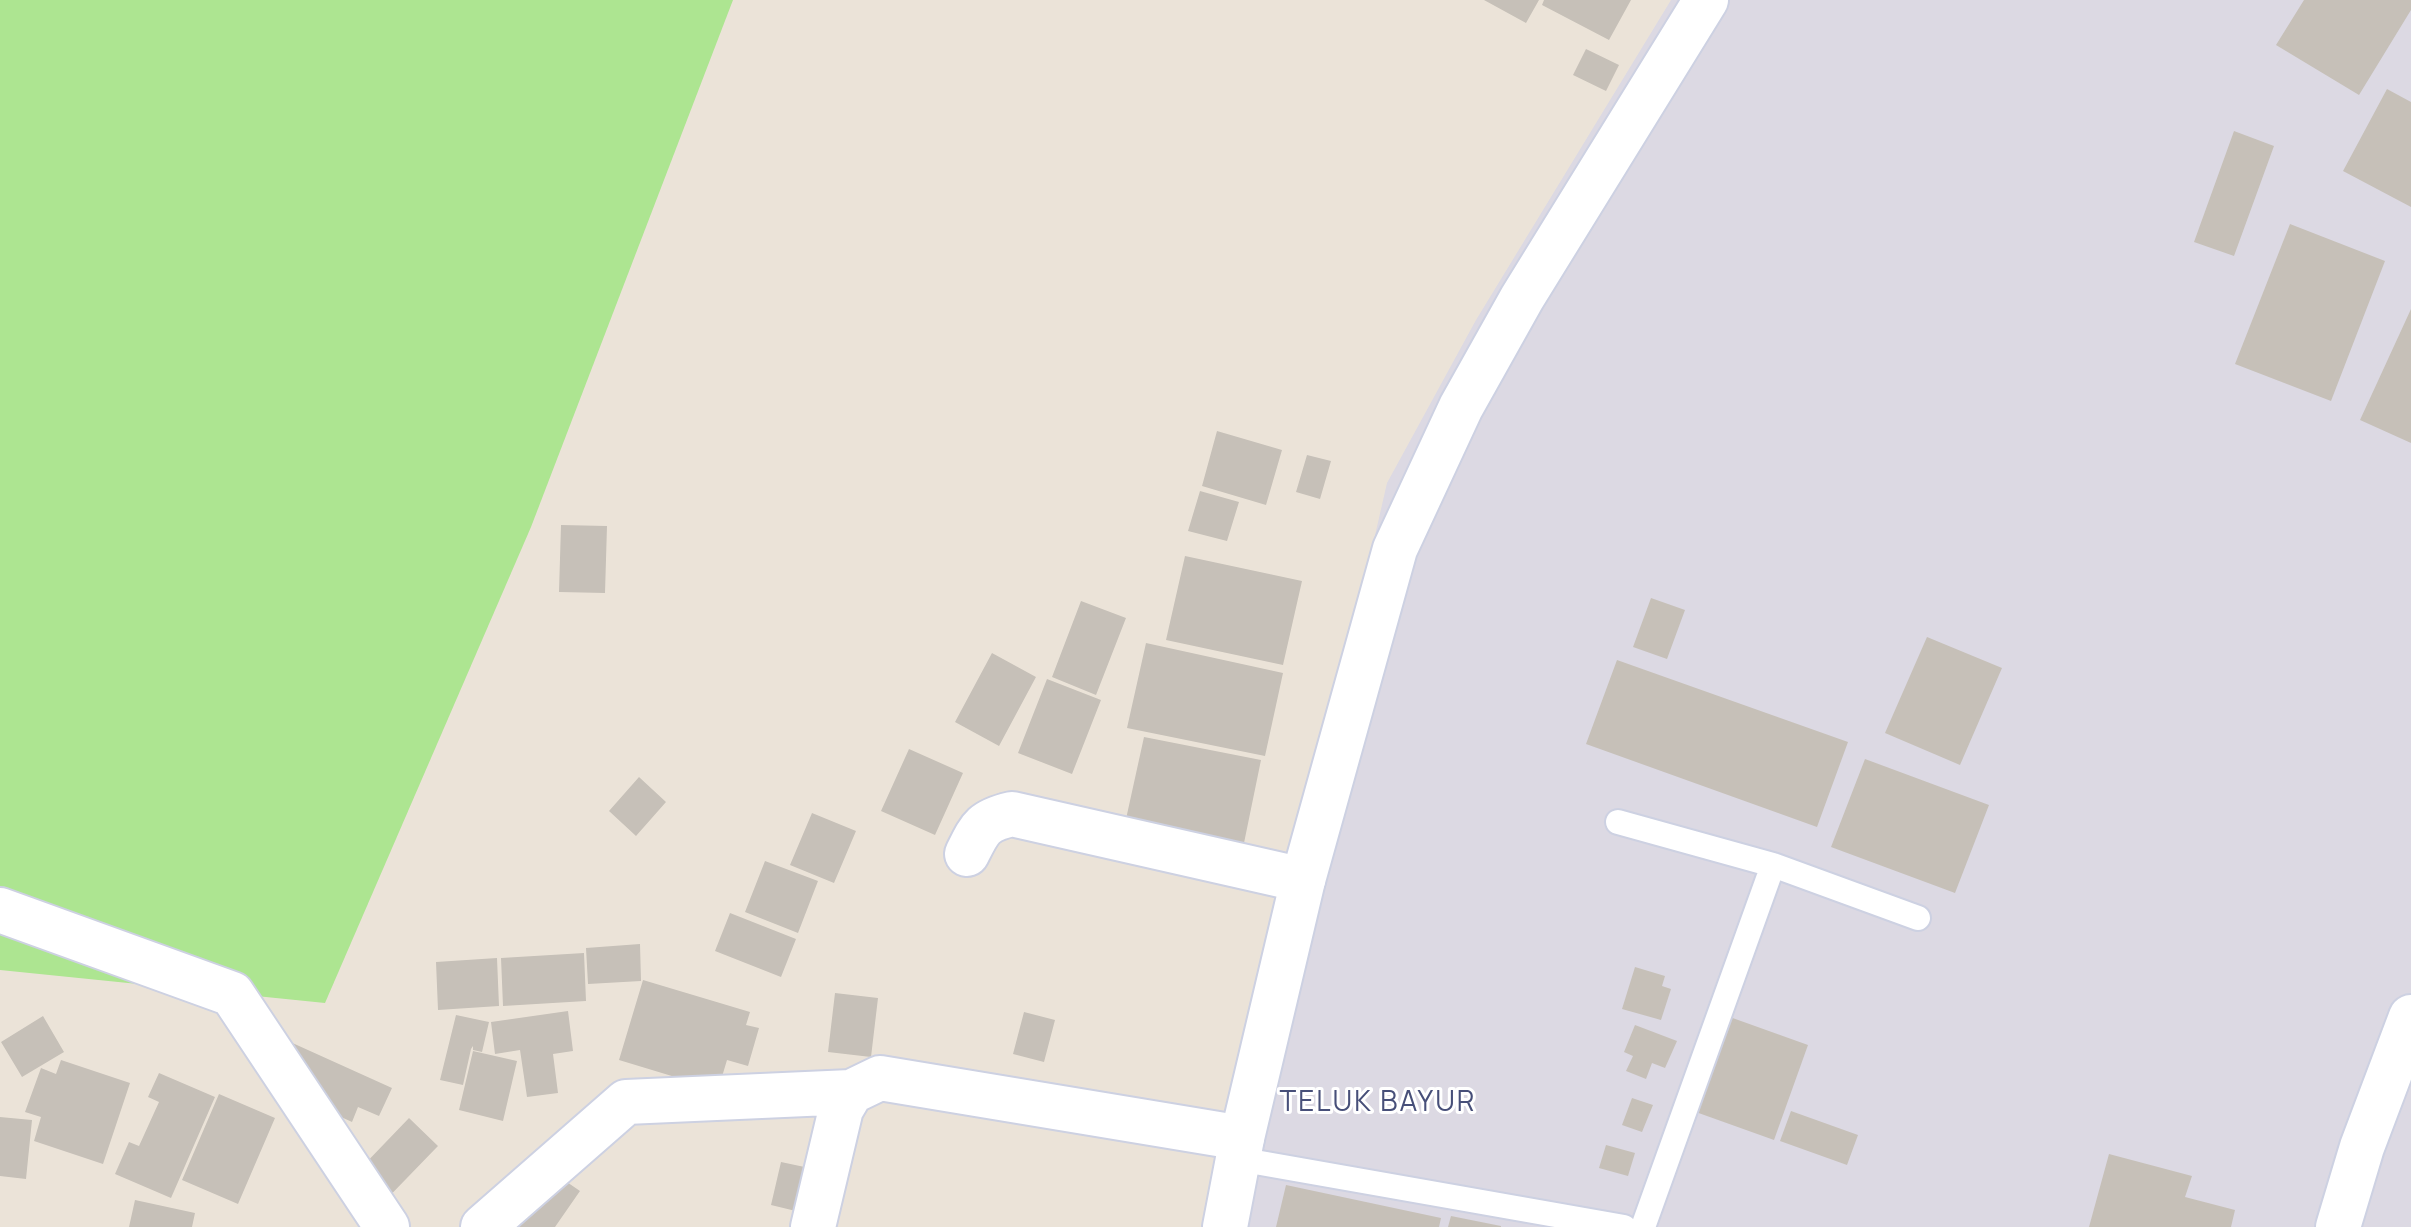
<!DOCTYPE html>
<style>
body{margin:0}
canvas{display:block;background:#ebe3d8}
</style>
<canvas width="2411" height="1227"></canvas>
<script>
const ctx = document.querySelector('canvas').getContext('2d');
ctx.lineJoin = 'round';
function paint(path, color) {
  ctx.fillStyle = color;
  ctx.fill(path, 'evenodd');
}
function trace(path, color, width, dash) {
  ctx.strokeStyle = color;
  ctx.lineWidth = width;
  ctx.lineCap = dash ? 'butt' : 'round';
  ctx.setLineDash(dash || []);
  ctx.stroke(path);
}
function drawText(font, color, halo, rows, align = 'center') {
  ctx.font = font + ' Manrope,sans-serif';
  ctx.lineWidth = 6;
  ctx.setLineDash([]);
  ctx.textBaseline = 'middle';
  ctx.strokeStyle = halo;
  ctx.fillStyle = color;
  for (const [text, x, y, turn = 0] of rows) {
    ctx.save();
    ctx.translate(x, y);
    ctx.rotate((+turn || 0) * Math.PI / 180);
    ctx.textAlign = isNaN(turn) ? turn : align;
    if (halo) ctx.strokeText(text, 0, 0);
    ctx.fillText(text, 0, 0);
    ctx.restore();
  }
}
const industrial = new Path2D(`
 M 1671,0 L 2411,0 L 2411,1227 L 1227,1227 L 1298,871 L 1387,483 L 1476,320 Z`);
const green = new Path2D(`
 M 0,0 L 733,0 L 531,527 L 325,1003 L 0,970 Z`);
const building = new Path2D(`
 M 1484,0 L 1539,0 L 1526,23 Z
 M 1544,0 L 1631,0 L 1609,40 L 1542,5 Z
 M 2304,0 L 2411,0 L 2411,10 L 2359,95 L 2276,45 Z
 M 1586,49 L 1619,65 L 1606,91 L 1573,75 Z
 M 2387,89 L 2411,102 L 2411,207 L 2343,171 Z
 M 2234,131 L 2274,146 L 2234,256 L 2194,242 Z
 M 2290,224 L 2385,261 L 2331,401 L 2235,364 Z
 M 2411,309 L 2411,443 L 2360,420 Z
 M 1217,431 L 1282,450 L 1266,505 L 1202,486 Z
 M 1307,455 L 1331,461 L 1320,499 L 1296,492 Z
 M 1200,491 L 1239,502 L 1227,541 L 1188,531 Z
 M 561,525 L 607,526 L 605,593 L 559,592 Z
 M 1185,556 L 1302,581 L 1283,665 L 1166,640 Z
 M 1651,598 L 1685,610 L 1667,659 L 1633,647 Z
 M 1081,601 L 1126,618 L 1096,695 L 1052,677 Z
 M 1927,637 L 2002,668 L 1960,765 L 1885,733 Z
 M 1146,643 L 1283,673 L 1265,756 L 1127,728 Z
 M 992,653 L 1036,677 L 999,746 L 955,722 Z
 M 1617,660 L 1848,742 L 1817,827 L 1586,744 Z
 M 1047,679 L 1101,700 L 1072,774 L 1018,753 Z
 M 1144,737 L 1261,760 L 1244,843 L 1126,819 Z
 M 909,749 L 963,773 L 935,835 L 881,811 Z
 M 1865,759 L 1989,805 L 1955,893 L 1831,847 Z
 M 639,777 L 666,802 L 636,836 L 609,811 Z
 M 812,813 L 856,831 L 834,883 L 790,865 Z
 M 765,861 L 818,881 L 798,933 L 745,912 Z
 M 730,913 L 796,939 L 781,977 L 715,951 Z
 M 640,944 L 641,981 L 588,984 L 586,948 Z
 M 584,953 L 586,1001 L 503,1006 L 501,958 Z
 M 497,958 L 499,1006 L 438,1010 L 436,962 Z
 M 1635,967 L 1665,976 L 1662,986 L 1671,989 L 1661,1020 L 1622,1009 Z
 M 643,980 L 750,1012 L 746,1025 L 759,1028 L 748,1066 L 727,1060 L 718,1090 L 619,1060 Z
 M 835,993 L 878,998 L 871,1057 L 828,1052 Z
 M 568,1011 L 573,1051 L 553,1054 L 558,1093 L 527,1097 L 520,1050 L 495,1054 L 491,1022 Z
 M 1024,1012 L 1055,1020 L 1044,1062 L 1013,1054 Z
 M 456,1015 L 489,1022 L 482,1052 L 473,1050 L 473,1046 L 471,1049 L 463,1085 L 440,1080 Z
 M 43,1016 L 64,1052 L 22,1077 L 1,1042 Z
 M 1727,1016 L 1808,1045 L 1774,1140 L 1693,1111 Z
 M 1635,1025 L 1677,1041 L 1665,1068 L 1652,1063 L 1646,1079 L 1626,1071 L 1633,1056 L 1624,1052 Z
 M 288,1041 L 392,1088 L 379,1116 L 358,1107 L 352,1122 L 326,1110 L 330,1101 L 317,1096 Z
 M 473,1051 L 517,1061 L 503,1121 L 459,1110 Z
 M 61,1060 L 130,1083 L 103,1164 L 34,1141 L 41,1117 L 25,1112 L 41,1068 L 56,1074 Z
 M 159,1073 L 215,1097 L 171,1198 L 115,1174 L 129,1142 L 139,1146 L 159,1102 L 148,1097 Z
 M 219,1094 L 275,1118 L 238,1204 L 182,1180 Z
 M 1632,1098 L 1653,1105 L 1642,1132 L 1622,1125 Z
 M 1791,1111 L 1858,1135 L 1847,1165 L 1780,1141 Z
 M 0,1117 L 32,1120 L 26,1179 L 0,1176 Z
 M 409,1118 L 438,1146 L 375,1211 L 360,1169 Z
 M 1606,1145 L 1635,1153 L 1628,1176 L 1599,1168 Z
 M 2109,1154 L 2192,1176 L 2185,1197 L 2235,1210 L 2231,1227 L 2089,1227 Z
 M 781,1162 L 814,1169 L 804,1213 L 771,1205 Z
 M 542,1165 L 580,1191 L 555,1227 L 499,1227 Z
 M 1286,1185 L 1441,1218 L 1439,1227 L 1276,1227 Z
 M 135,1200 L 195,1213 L 192,1227 L 129,1227 Z
 M 1451,1216 L 1501,1226 L 1501,1227 L 1448,1227 Z`);
const service = new Path2D(`
 M 1618,822 L 1773,865 L 1918,918
 M 1238,1159 L 1624,1227
 M 1643,1227 L 1773,865`);
const minor = new Path2D(`
 M 967,854 C 980,828 982,821 1012,814 L 1303,880
 M 0,910 L 232,994 L 387,1227
 M 483,1227 L 626,1102 L 851,1092
 M 813,1227 L 841,1109 L 851,1092 L 880,1078 L 1242,1138`);
const tertiary = new Path2D(`
 M 1225,1227 L 1242,1138 L 1303,880 L 1395,549 L 1461,407 L 1522,298 L 1706,0
 M 2338,1227 L 2362,1147 L 2411,1017`);
const quarterNames = [
 ["TELUK BAYUR",1378,1103]
];
paint(industrial, '#dcd9e3');
paint(green, '#ade591');
paint(building, '#c6c0b8');
trace(service, '#cdd1e2', 28);
trace(minor, '#cdd1e2', 48);
trace(tertiary, '#cdd1e2', 48);
trace(service, '#fff', 24);
trace(minor, '#fff', 44);
trace(tertiary, '#fff', 44);
ctx.letterSpacing = '2px';
drawText('28px', '#474f79', '#fff', quarterNames);
ctx.letterSpacing = '0px';
</script>
